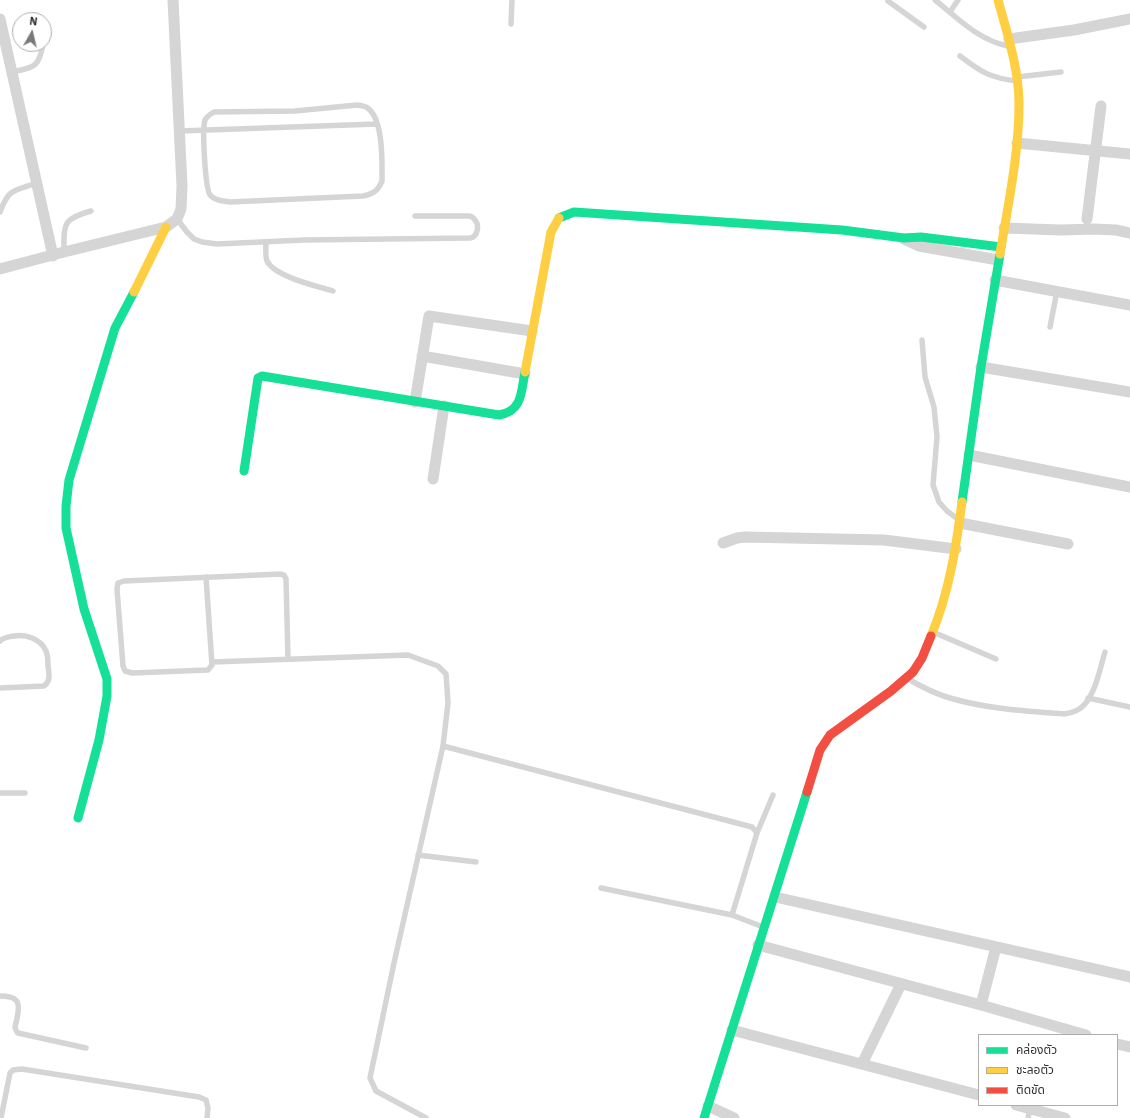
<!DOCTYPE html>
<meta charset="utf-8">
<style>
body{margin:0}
#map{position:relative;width:1130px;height:1118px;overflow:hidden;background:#fff;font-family:"IBM Plex Sans","Noto Sans Thai",sans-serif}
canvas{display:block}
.legend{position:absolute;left:978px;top:1034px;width:140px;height:72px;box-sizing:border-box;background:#fff;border:1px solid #adadad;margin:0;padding:5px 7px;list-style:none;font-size:12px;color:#313131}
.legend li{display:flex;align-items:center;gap:8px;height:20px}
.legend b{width:20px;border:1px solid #adadad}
.north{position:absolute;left:12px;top:12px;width:40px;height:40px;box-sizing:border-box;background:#fff;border:1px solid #adadad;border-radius:50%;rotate:8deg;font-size:11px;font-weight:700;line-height:16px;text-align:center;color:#313131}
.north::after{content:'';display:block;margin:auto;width:14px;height:18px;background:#797979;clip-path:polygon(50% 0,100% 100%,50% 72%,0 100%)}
</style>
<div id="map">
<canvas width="1130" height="1118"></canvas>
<ul class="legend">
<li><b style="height:5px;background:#16e098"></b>คล่องตัว</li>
<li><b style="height:5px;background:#ffcf43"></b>ชะลอตัว</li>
<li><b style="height:5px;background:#f24e42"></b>ติดขัด</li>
</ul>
<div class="north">N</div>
</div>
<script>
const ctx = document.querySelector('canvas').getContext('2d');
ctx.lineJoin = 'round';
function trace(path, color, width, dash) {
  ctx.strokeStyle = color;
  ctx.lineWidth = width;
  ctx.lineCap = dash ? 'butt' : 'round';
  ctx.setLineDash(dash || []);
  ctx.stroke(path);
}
const lane = new Path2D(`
 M 935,0 C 959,19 978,40 1008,46
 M 888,1 L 924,27
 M 950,12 L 958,0
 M 511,24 L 512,0
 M 960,56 C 981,72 990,78 1017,81
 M 12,72 C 34,67 39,68 43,44
 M 1017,77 L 1061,72
 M 357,105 C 359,105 363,106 366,107 C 384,117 382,163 382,181 C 378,191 373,194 363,196 L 230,202 C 223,201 215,201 210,195 C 205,187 202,129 205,120 C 207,116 211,114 214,112 L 295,111 Z
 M 179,131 L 377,124
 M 0,212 C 9,188 14,191 37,183
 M 177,219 L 187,232 L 194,239 L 202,242 L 217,244 L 304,240 L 470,238 C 478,237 480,224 474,219 C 473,217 470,216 468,216 L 415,216
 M 266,242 C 266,248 265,256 267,261 C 275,277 317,286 333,291
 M 64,252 C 64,224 62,219 91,211
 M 1050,327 L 1057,291
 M 922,340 L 925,377 L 934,407 L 937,437 L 933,485 L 939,502 L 947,511 L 959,520
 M 206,577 L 212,665 L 208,670 L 132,673 L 125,671 L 123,666 L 117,589 L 118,583 L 124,581 L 281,574 L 284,575 L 286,579 L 288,659
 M 933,632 L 996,659
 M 0,641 C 4,637 8,637 14,636 C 26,634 41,639 46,651 C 48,655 48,662 48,666 C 49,674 51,681 44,686 L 0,688
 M 212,662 L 408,655 L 438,666 L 446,674 L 448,703 L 443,746 L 394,963 L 370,1078 L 376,1091 L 426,1118
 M 908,679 C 922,687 935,694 950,698 C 987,709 1026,711 1064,714 C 1072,713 1079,711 1084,705 C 1096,692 1100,668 1105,652
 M 1088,698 L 1130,707
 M 443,746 L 752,827 L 757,833 L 732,915 L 763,927
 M 0,793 L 25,793
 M 757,833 L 773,795
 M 418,855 L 476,862
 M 601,888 L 732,915
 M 0,996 C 17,996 21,1001 17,1018 C 17,1021 15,1025 15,1027 C 15,1028 17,1033 18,1033 L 86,1048
 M 1,1118 L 10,1073 L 13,1070 L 22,1069 L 199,1097 L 206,1100 L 208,1108 L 207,1118
 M 1028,1118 L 1030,1109`);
const street = new Path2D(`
 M 0,19 L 53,256
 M 1009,39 L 1074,30 L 1130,19
 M 1017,143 L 1130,154
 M 1087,219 L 1101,106
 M 1004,228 L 1061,230 L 1094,229 L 1116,230 L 1130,233
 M 904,239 L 919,246 L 998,260
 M 0,269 L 64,252 L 166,227 L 177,219 L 181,209 L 182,186 L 173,0
 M 995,280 L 1130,305
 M 422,356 L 525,374
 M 981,367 L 1130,392
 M 415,402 L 429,316 L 532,331
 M 969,455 L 1130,487
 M 433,479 L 444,406
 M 960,523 L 1068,544
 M 723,543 L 737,538 L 745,537 L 884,540 L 956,549
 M 775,897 L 1130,977
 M 758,945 L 981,1005 L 1086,1035
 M 981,1005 L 996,947
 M 732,1030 L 979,1095
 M 1117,1044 L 1130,1047
 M 862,1064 L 901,984
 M 1016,1105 L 1065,1118
 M 708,1106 L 734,1118`);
const fast = new Path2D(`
 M 559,218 L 574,212 L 842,230 L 904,238 L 921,237 L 1001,247
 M 244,471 L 258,378 L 262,376 L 499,415 C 523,411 521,391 525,372
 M 962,502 L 981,367 L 1000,254
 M 78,818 L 99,740 L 107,696 L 107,679 L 84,609 L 66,528 L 66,506 L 69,480 L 115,328 L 134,292
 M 704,1118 L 807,792`);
const slow = new Path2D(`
 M 998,0 C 1007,33 1019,69 1019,104 C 1019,154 1008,205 1000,254
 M 134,292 L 166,227
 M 525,372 L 551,232 L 559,218
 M 931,636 C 949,593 956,548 962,502`);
const jam = new Path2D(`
 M 807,792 L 820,750 L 830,735 L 891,691 L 913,672 L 922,658 L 931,636`);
trace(lane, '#d5d5d5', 5.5);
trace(street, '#d5d5d5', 11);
trace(fast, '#16e098', 9);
trace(slow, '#ffcf43', 9);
trace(jam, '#f24e42', 9);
</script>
